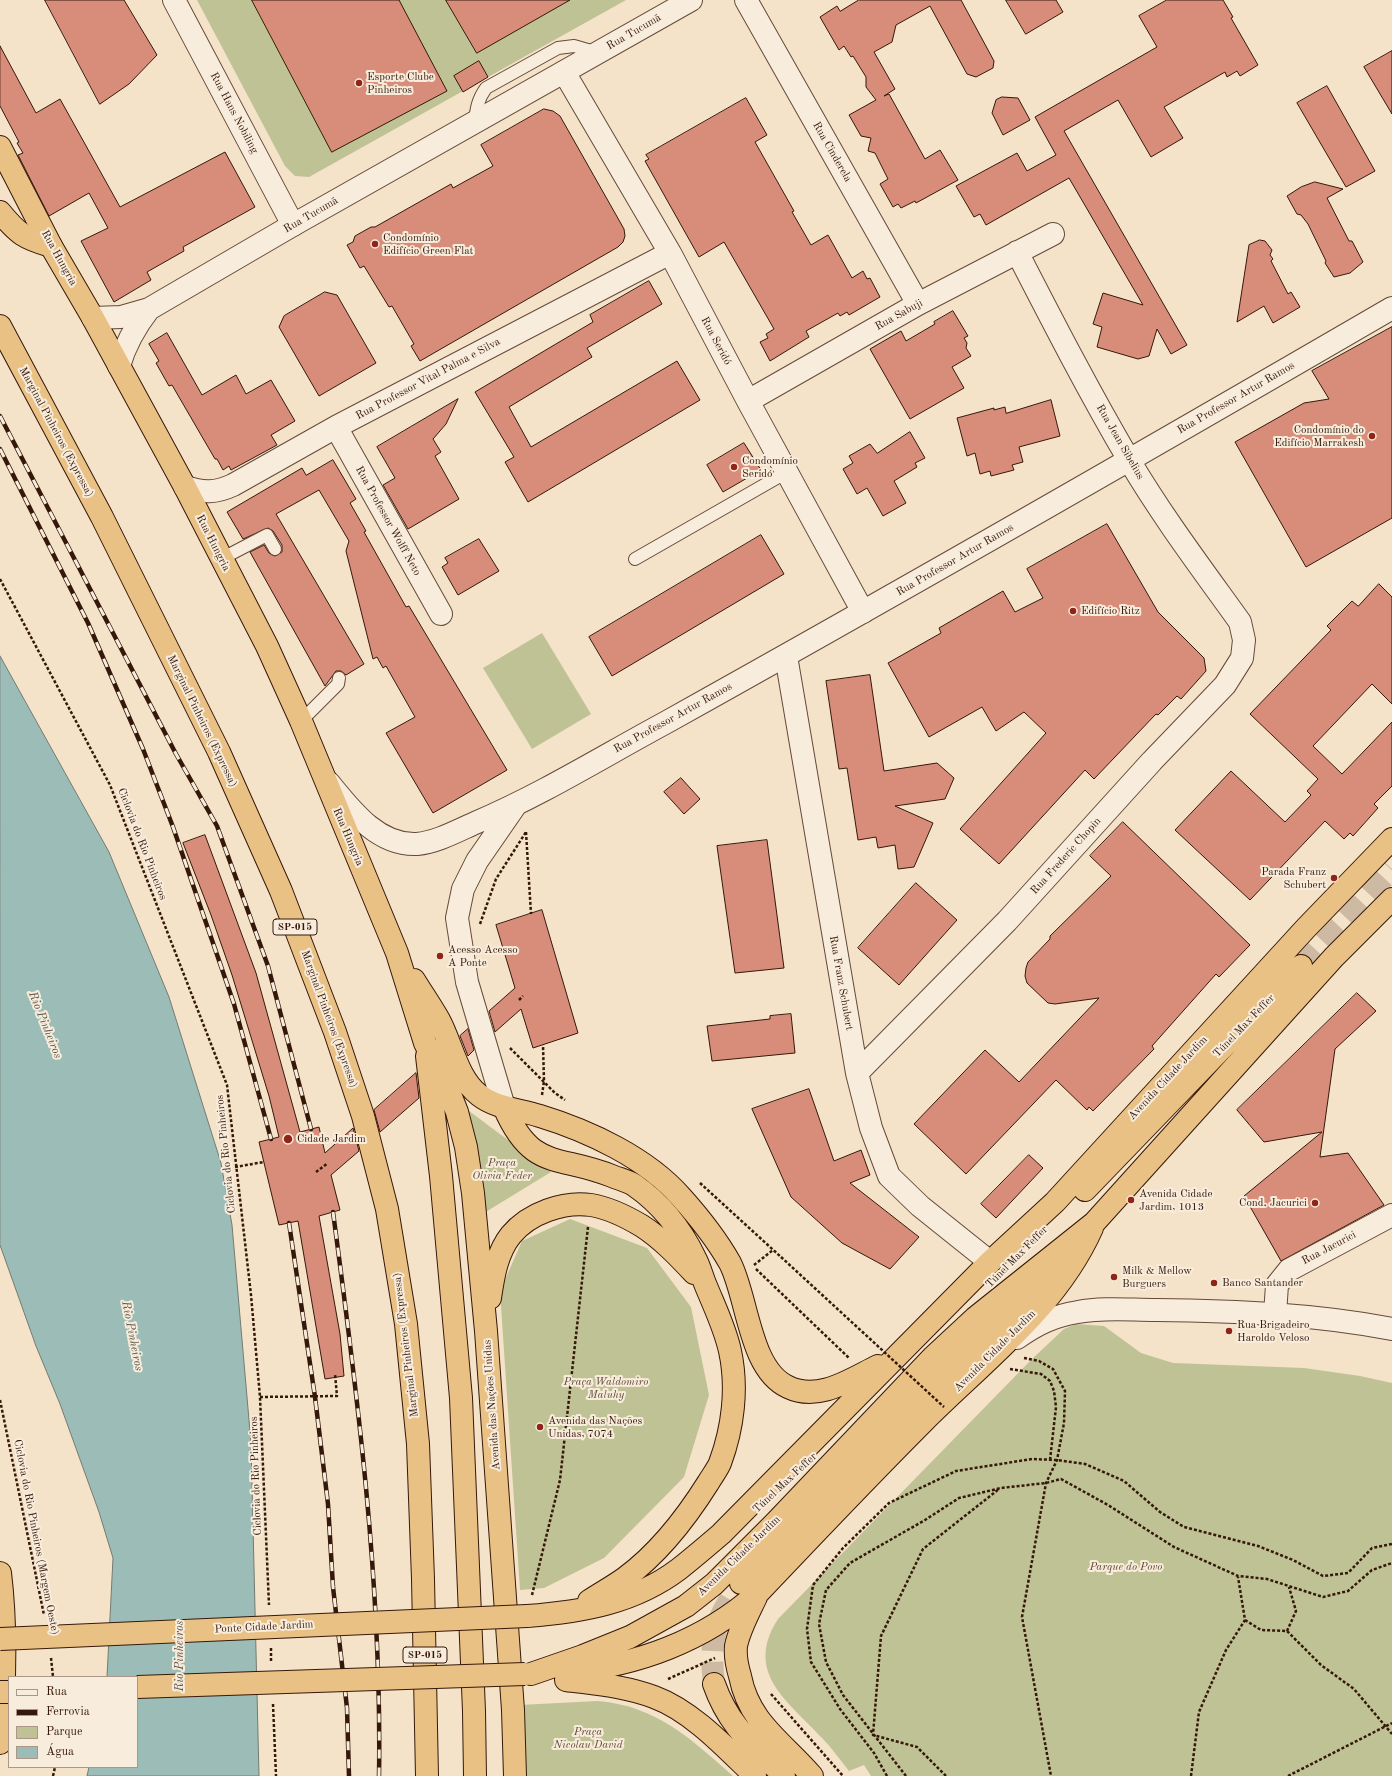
<!DOCTYPE html>
<meta charset="utf-8">
<style>
body{margin:0}
#map{position:relative;width:1392px;height:1776px;overflow:hidden;background:#f4e2c9;font-family:"Old Standard TT",serif}
canvas{display:block}
.legend{position:absolute;left:8px;top:1676px;width:130px;height:92px;box-sizing:border-box;background:#f8ecdc;border:1px solid #aa9788;margin:0;padding:5px 7px;list-style:none;font-size:12px;color:#351809}
.legend li{display:flex;align-items:center;gap:8px;height:20px}
.legend b{width:20px;border:1px solid #aa9788}
</style>
<div id="map">
<canvas width="1392" height="1776"></canvas>
<ul class="legend">
<li><b style="height:5px;background:#f8ecdc"></b>Rua</li>
<li><b style="height:5px;background:#351809"></b>Ferrovia</li>
<li><b style="height:11px;background:#bfc294"></b>Parque</li>
<li><b style="height:11px;background:#9cbdb7"></b>Água</li>
</ul>
</div>
<script>
const ctx = document.querySelector('canvas').getContext('2d');
ctx.lineJoin = 'round';
function paint(path, color) {
  ctx.fillStyle = color;
  ctx.fill(path, 'evenodd');
}
function trace(path, color, width, dash) {
  ctx.strokeStyle = color;
  ctx.lineWidth = width;
  ctx.lineCap = dash ? 'butt' : 'round';
  ctx.setLineDash(dash || []);
  ctx.stroke(path);
}
function drawText(font, color, halo, rows, align = 'center') {
  ctx.font = font + ' "Old Standard TT",serif';
  ctx.lineWidth = 4;
  ctx.setLineDash([]);
  ctx.textBaseline = 'middle';
  ctx.strokeStyle = halo;
  ctx.fillStyle = color;
  for (const [text, x, y, turn = 0] of rows) {
    ctx.save();
    ctx.translate(x, y);
    ctx.rotate((+turn || 0) * Math.PI / 180);
    ctx.textAlign = isNaN(turn) ? turn : align;
    if (halo) ctx.strokeText(text, 0, 0);
    ctx.fillText(text, 0, 0);
    ctx.restore();
  }
}
const green = new Path2D(`
 M 197,0 L 626,0 L 309,177 L 295,176 L 285,166 Z
 M 542,633 L 591,714 L 532,749 L 483,668 Z
 M 461,1105 L 551,1172 L 484,1213 Z
 M 570,1219 L 647,1248 L 691,1307 L 709,1395 L 684,1477 L 604,1558 L 544,1588 L 520,1590 L 500,1291 L 522,1241 Z
 M 1076,1324 L 1104,1326 L 1141,1353 L 1173,1363 L 1304,1368 L 1360,1376 L 1392,1383 L 1392,1776 L 871,1776 L 864,1765 L 849,1771 C 840,1760 832,1748 822,1738 C 789,1702 743,1673 778,1619 L 1031,1360 L 1064,1329 Z
 M 598,1701 C 657,1706 691,1739 733,1776 L 525,1776 L 520,1705 Z`);
const water = new Path2D(`
 M 0,656 L 109,852 L 169,997 L 221,1163 L 232,1225 L 251,1443 L 259,1776 L 87,1776 L 89,1767 L 137,1767 L 137,1677 L 107,1677 L 113,1558 L 99,1512 L 60,1404 L 36,1346 L 0,1245 Z`);
const building = new Path2D(`
 M 45,0 L 124,0 L 157,55 L 129,84 L 100,104 Z
 M 252,0 L 399,0 L 447,91 L 332,152 Z
 M 446,0 L 570,0 L 477,53 Z
 M 859,0 L 961,0 L 994,61 L 993,68 L 976,77 L 967,74 L 930,6 L 896,25 L 892,42 L 874,52 L 895,89 L 884,96 L 889,94 L 925,159 L 940,150 L 958,180 L 916,203 L 915,201 L 901,208 L 898,204 L 893,207 L 880,184 L 888,179 L 875,153 L 868,151 L 871,138 L 861,136 L 849,115 L 876,100 L 866,87 L 866,77 L 853,56 L 851,57 L 844,46 L 839,50 L 820,17 L 837,6 L 840,11 Z
 M 1006,0 L 1056,0 L 1063,12 L 1026,34 Z
 M 1167,0 L 1223,0 L 1233,17 L 1231,18 L 1258,65 L 1240,76 L 1237,71 L 1227,77 L 1225,72 L 1164,107 L 1183,138 L 1151,157 L 1118,100 L 1064,131 L 1187,345 L 1171,354 L 1157,329 L 1149,356 L 1138,359 L 1097,347 L 1102,327 L 1093,324 L 1103,293 L 1143,305 L 1069,178 L 986,225 L 980,214 L 974,217 L 956,186 L 1017,153 L 1027,171 L 1056,155 L 1035,117 L 1157,47 L 1139,16 Z
 M 0,46 L 36,113 L 60,99 L 120,207 L 225,152 L 255,207 L 183,247 L 184,251 L 147,272 L 151,280 L 114,302 L 81,241 L 108,228 L 89,193 L 49,216 L 18,155 L 23,153 L 17,143 L 19,142 L 0,106 Z
 M 1392,51 L 1392,114 L 1364,67 Z
 M 479,61 L 488,77 L 463,92 L 454,76 Z
 M 1327,86 L 1375,171 L 1346,187 L 1297,103 Z
 M 1002,97 L 1018,98 L 1030,120 L 1003,135 L 992,113 L 996,100 Z
 M 746,98 L 767,135 L 755,142 L 794,211 L 792,212 L 811,245 L 828,235 L 852,278 L 863,271 L 867,279 L 870,278 L 880,297 L 849,315 L 847,312 L 840,316 L 838,313 L 806,331 L 809,337 L 770,361 L 760,342 L 768,338 L 766,334 L 774,329 L 724,242 L 699,257 L 645,161 L 649,159 L 646,155 Z
 M 544,109 L 553,111 L 560,116 L 624,229 L 625,236 L 623,242 L 618,247 L 420,361 L 411,346 L 414,344 L 392,306 L 389,307 L 364,266 L 360,268 L 347,245 L 353,242 L 355,236 L 371,227 L 375,227 L 451,184 L 453,188 L 493,166 L 481,145 Z
 M 1315,182 L 1343,189 L 1327,198 L 1349,241 L 1352,241 L 1363,262 L 1350,273 L 1334,277 L 1325,263 L 1326,261 L 1308,224 L 1301,215 L 1297,214 L 1287,196 L 1301,187 Z
 M 1260,240 L 1265,241 L 1272,250 L 1270,255 L 1273,259 L 1271,261 L 1288,294 L 1291,292 L 1300,307 L 1273,323 L 1264,306 L 1237,322 L 1249,245 Z
 M 649,281 L 662,304 L 587,348 L 592,357 L 509,407 L 531,447 L 677,361 L 700,400 L 528,502 L 505,462 L 514,457 L 475,392 L 593,322 L 590,315 Z
 M 325,292 L 337,295 L 376,363 L 319,396 L 279,327 L 284,316 Z
 M 953,311 L 968,336 L 964,338 L 967,343 L 966,348 L 971,356 L 952,367 L 964,388 L 910,419 L 870,349 L 901,331 L 906,341 L 935,324 L 934,322 Z
 M 1392,327 L 1392,518 L 1306,567 L 1235,442 L 1304,403 L 1329,399 L 1312,371 Z
 M 167,333 L 202,395 L 236,375 L 246,394 L 271,380 L 295,421 L 271,435 L 277,445 L 231,470 L 229,466 L 223,470 L 217,459 L 215,459 L 172,385 L 169,386 L 156,363 L 159,361 L 149,344 Z
 M 458,399 L 446,424 L 433,439 L 441,452 L 435,456 L 459,499 L 408,529 L 383,485 L 395,478 L 377,447 Z
 M 1051,400 L 1060,436 L 1019,447 L 1023,462 L 1012,465 L 1014,470 L 991,476 L 990,471 L 980,474 L 975,453 L 967,456 L 957,418 L 994,408 L 994,410 L 1005,407 L 1006,413 Z
 M 910,432 L 925,458 L 915,463 L 917,467 L 894,481 L 906,503 L 883,516 L 867,488 L 857,494 L 843,469 L 853,463 L 849,456 L 870,444 L 877,453 Z
 M 744,443 L 761,470 L 723,492 L 707,465 Z
 M 333,460 L 356,499 L 350,503 L 366,531 L 364,532 L 406,607 L 409,606 L 507,770 L 433,813 L 386,733 L 415,717 L 386,666 L 383,668 L 377,657 L 373,659 L 346,551 L 349,541 L 319,490 L 276,514 L 364,664 L 346,675 L 341,671 L 336,671 L 325,686 L 250,552 L 264,545 L 269,553 L 275,556 L 282,552 L 282,545 L 273,531 L 268,528 L 243,539 L 227,512 L 302,468 L 306,475 Z
 M 1107,524 L 1158,612 L 1204,658 L 1206,671 L 1181,699 L 1177,696 L 1158,715 L 1156,714 L 1094,779 L 1085,770 L 999,864 L 960,829 L 1046,733 L 1024,712 L 996,731 L 982,707 L 929,737 L 888,663 L 941,633 L 939,628 L 1003,591 L 1015,612 L 1043,598 L 1027,569 Z
 M 761,535 L 784,574 L 612,676 L 589,637 Z
 M 479,539 L 499,571 L 458,595 L 442,567 L 448,563 L 445,558 Z
 M 1379,584 L 1392,597 L 1392,704 L 1372,684 L 1313,746 L 1342,774 L 1392,722 L 1392,786 L 1374,804 L 1378,808 L 1353,836 L 1350,833 L 1344,839 L 1325,821 L 1250,900 L 1175,830 L 1231,771 L 1285,822 L 1311,795 L 1307,791 L 1318,779 L 1250,714 L 1331,630 L 1327,626 L 1352,601 L 1358,606 Z
 M 870,675 L 884,771 L 937,763 L 954,778 L 945,799 L 895,806 L 933,823 L 914,867 L 898,869 L 895,845 L 878,848 L 876,837 L 858,840 L 847,768 L 839,769 L 826,681 Z
 M 681,778 L 700,799 L 684,814 L 664,792 Z
 M 1123,822 L 1250,945 L 1219,977 L 1216,974 L 1152,1046 L 1154,1049 L 1093,1111 L 1089,1107 L 1087,1110 L 1056,1080 L 966,1174 L 914,1124 L 985,1050 L 1019,1082 L 1099,998 L 1055,1004 L 1048,1003 L 1027,983 L 1025,976 L 1026,968 L 1028,962 L 1050,939 L 1050,936 L 1111,876 L 1090,856 Z
 M 205,835 L 256,973 L 300,1132 L 319,1127 L 325,1153 L 353,1128 L 359,1151 L 331,1175 L 340,1210 L 319,1216 L 340,1334 L 344,1376 L 325,1379 L 298,1221 L 279,1225 L 259,1142 L 279,1137 L 269,1096 L 232,975 L 211,915 L 183,843 Z
 M 767,840 L 784,968 L 735,973 L 717,846 Z
 M 916,883 L 957,920 L 899,985 L 858,948 Z
 M 542,910 L 578,1033 L 533,1048 L 521,1009 L 495,1032 L 489,1011 L 515,988 L 496,925 Z
 M 1357,993 L 1376,1011 L 1335,1049 L 1320,1157 L 1348,1153 L 1384,1205 L 1281,1261 L 1244,1196 L 1322,1132 L 1264,1142 L 1237,1110 Z
 M 791,1014 L 795,1053 L 712,1061 L 707,1026 L 770,1019 L 770,1016 Z
 M 468,1029 L 474,1050 L 468,1056 L 460,1036 Z
 M 416,1073 L 419,1098 L 380,1132 L 374,1110 Z
 M 809,1089 L 834,1161 L 861,1150 L 870,1175 L 850,1183 L 919,1237 L 890,1269 L 842,1243 L 791,1197 L 752,1109 Z
 M 1029,1155 L 1043,1168 L 996,1218 L 981,1204 Z`);
const trunkTunnel = new Path2D(`
 M 1301,966 L 1392,869
 M 714,1684 C 709,1640 714,1620 741,1583`);
const path = new Path2D(`
 M 0,579 L 110,785 L 227,1085 L 251,1295 L 260,1397 L 269,1605
 M 526,832 L 531,914
 M 480,924 L 496,879 L 526,832
 M 519,1000 L 523,996
 M 510,1048 L 555,1093 L 565,1100
 M 542,1095 L 544,1081 L 543,1045
 M 235,1167 L 264,1162
 M 700,1183 L 781,1257
 M 754,1265 L 773,1250
 M 756,1269 L 849,1358
 M 1024,1358 L 1039,1361 L 1053,1369 L 1065,1391 L 1064,1423 L 1057,1460 L 1046,1483 L 1022,1617 L 1051,1776
 M 1010,1369 L 1041,1374 L 1050,1381 L 1054,1391 L 1056,1407 L 1050,1460
 M 260,1397 L 337,1396 L 335,1374
 M 0,1400 L 44,1615
 M 532,1595 L 560,1480 L 588,1227
 M 1245,1620 L 1261,1630 L 1287,1631 L 1321,1665 L 1354,1689 L 1392,1734
 M 1287,1631 L 1296,1611 L 1289,1587
 M 271,1648 L 271,1661
 M 51,1658 L 53,1677
 M 668,1679 L 715,1658
 M 771,1694 L 843,1776
 M 273,1704 L 276,1776
 M 53,1776 L 55,1767
 M 887,1776 L 874,1753 L 840,1709 L 811,1662 L 807,1629 L 813,1585 L 843,1548 L 889,1503 L 956,1471 L 1032,1459 L 1057,1460 L 1085,1464 L 1124,1481 L 1160,1512 L 1184,1527 L 1258,1546 L 1293,1560 L 1323,1576 L 1348,1573 L 1372,1548 L 1392,1544
 M 906,1776 L 843,1695 L 826,1662 L 819,1624 L 826,1590 L 850,1563 L 925,1520 L 959,1498 L 1001,1488 L 1046,1483 L 1061,1479 L 1108,1505 L 1174,1547 L 1238,1576 L 1267,1579 L 1323,1597 L 1348,1591 L 1372,1570 L 1392,1563
 M 946,1776 L 917,1747 L 873,1735 L 881,1636 L 923,1549 L 999,1489
 M 1191,1776 L 1199,1712 L 1226,1650 L 1245,1620 L 1238,1577
 M 1288,1776 L 1392,1723`);
const service = new Path2D(`
 M 475,123 C 476,109 478,99 486,88 L 558,48 L 574,46 L 598,53
 M 221,559 L 267,535 L 275,549
 M 635,559 L 787,472
 M 301,721 L 338,684 L 339,678`);
const minor = new Path2D(`
 M 174,0 L 293,225
 M 746,0 L 918,304
 M 564,72 L 670,253 L 748,401 L 863,612
 M 748,401 L 918,304 L 1053,234
 M 336,427 L 441,614
 M 185,487 C 203,493 216,493 233,485 L 336,427 L 670,253
 M 786,656 L 857,1073 L 871,1128 L 889,1176 L 920,1206 L 990,1262
 M 857,1073 L 1007,921 L 1152,761 L 1225,685 L 1242,658 L 1244,640 L 1240,622 C 1202,569 1162,516 1129,460 C 1089,392 1053,322 1017,252
 M 1275,1314 L 1277,1285 L 1289,1270 L 1392,1215`);
const tertiary = new Path2D(`
 M 93,318 L 121,317 L 149,309 L 293,225 L 691,0
 M 119,366 C 125,345 135,327 149,309
 M 329,783 C 351,810 378,846 417,844 C 437,842 457,831 475,823 C 541,795 602,757 665,723 C 909,587 1151,448 1392,308
 M 504,1107 L 467,982 L 457,918 L 463,889 L 477,861 L 515,806
 M 1017,1338 C 1037,1324 1053,1316 1078,1312 C 1103,1307 1130,1310 1156,1310 C 1235,1311 1315,1314 1392,1329`);
const trunk = new Path2D(`
 M 0,147 L 51,246 L 93,318 L 185,487 L 267,646 L 301,721 L 397,953 L 425,1043 L 446,1084 L 457,1112 L 466,1147 L 473,1193 L 486,1331 L 513,1710 L 515,1776
 M 414,980 C 422,993 431,1006 439,1020 C 452,1044 457,1078 479,1095 C 497,1109 519,1109 540,1116 C 589,1131 647,1158 681,1197 C 699,1217 717,1240 730,1263 C 748,1298 749,1369 788,1387 C 819,1402 851,1379 878,1366
 M 427,1056 L 441,1176 L 461,1398 L 474,1711 L 475,1776
 M 504,1107 C 532,1172 558,1154 612,1176 C 619,1179 628,1181 634,1185 C 660,1203 681,1229 695,1258 C 700,1267 702,1277 706,1286 C 715,1308 725,1328 730,1351 C 738,1388 733,1428 720,1463 C 717,1470 712,1476 708,1483 C 686,1518 659,1553 625,1578 C 614,1586 601,1593 589,1601
 M 1085,1190 L 1301,966
 M 490,1298 C 493,1277 497,1252 511,1235 C 529,1213 564,1201 591,1205 C 609,1208 627,1217 642,1226 C 662,1239 679,1257 694,1273
 M 741,1583 L 790,1530 L 896,1422 L 1052,1271
 M 756,1597 C 749,1612 739,1630 736,1646 C 735,1656 737,1666 740,1676 C 749,1723 783,1742 812,1776
 M 527,1616 C 582,1612 634,1603 679,1569 C 693,1558 707,1546 721,1534 L 990,1262 L 1055,1202 L 1306,928 L 1392,839
 M 565,1672 C 636,1666 704,1641 758,1593 C 813,1535 868,1477 924,1421 C 984,1361 1057,1307 1092,1228
 M 531,1674 L 583,1656 L 630,1637 L 686,1606 L 714,1584 L 775,1523 L 933,1357 L 975,1318 L 1094,1223 L 1334,957 L 1392,899
 M 566,1680 C 596,1684 625,1686 654,1697 C 692,1711 726,1748 755,1776
 M 714,1684 C 729,1727 754,1745 784,1776`);
const motorway = new Path2D(`
 M 0,212 C 18,234 24,238 51,246
 M 0,326 L 102,517 L 219,752 L 281,891 L 335,1032 L 363,1116 L 387,1209 L 406,1324 L 418,1444 L 423,1579 L 427,1776
 M 0,1573 C 7,1630 5,1686 0,1743`);
const rail = new Path2D(`
 M 0,416 L 176,754 L 217,826 L 268,966 L 311,1129
 M 0,449 L 88,623 L 143,749 L 173,827 L 234,1004 L 271,1139
 M 333,1212 C 358,1399 382,1587 379,1776
 M 289,1223 L 315,1397 L 328,1504 L 333,1587 L 347,1708 L 349,1776`);
const pathBridge = new Path2D(`
 M 316,1172 L 328,1163
 M 781,1257 L 944,1407`);
const trunkBridge = new Path2D(`
 M 0,1639 L 527,1616
 M 137,1687 L 525,1674
 M 0,1692 L 9,1692`);
const markers = [
 [359,83,4,"#8f2418"],
 [375,244,4,"#8f2418"],
 [1372,436,4,"#8f2418"],
 [734,467,4,"#8f2418"],
 [1073,611,4,"#8f2418"],
 [1334,878,4,"#8f2418"],
 [440,956,4,"#8f2418"],
 [288,1139,5,"#8f2418"],
 [1131,1200,4,"#8f2418"],
 [1315,1203,4,"#8f2418"],
 [1114,1277,4,"#8f2418"],
 [1214,1283,4,"#8f2418"],
 [1229,1331,4,"#8f2418"],
 [540,1427,4,"#8f2418"]
];
const shields = [
 [295,927,44],
 [425,1655,44]
];
const shieldNames = [
 ["SP-015",295,927],
 ["SP-015",425,1655]
];
const streetNames = [
 ["Rua Tucumã",634,32,-30],
 ["Rua Hans Nobiling",234,113,62],
 ["Rua Cinderela",832,152,60],
 ["Rua Tucumã",311,215,-30],
 ["Rua Hungria",59,258,61],
 ["Rua Sabuji",899,315,-29],
 ["Rua Seridó",716,341,62],
 ["Rua Professor Vital Palma e Silva",428,379,-28],
 ["Rua Professor Artur Ramos",1236,398,-30],
 ["Marginal Pinheiros (Expressa)",56,432,62],
 ["Rua Jean Sibelius",1120,442,60],
 ["Rua Professor Wolff Neto",388,521,61],
 ["Rua Hungria",213,543,63],
 ["Rua Professor Artur Ramos",955,560,-30],
 ["Rua Professor Artur Ramos",673,718,-29],
 ["Marginal Pinheiros (Expressa)",202,721,64],
 ["Rua Hungria",348,837,67],
 ["Ciclovia do Rio Pinheiros",142,844,69],
 ["Rua Frederic Chopin",1066,856,-48],
 ["Rua Franz Schubert",841,983,80],
 ["Marginal Pinheiros (Expressa)",329,1019,70],
 ["Túnel Max Feffer",1244,1026,-46],
 ["Avenida Cidade Jardim",1168,1078,-47],
 ["Ciclovia do Rio Pinheiros",226,1154,-96],
 ["Rua Jacurici",1329,1248,-28],
 ["Túnel Max Feffer",1017,1257,-45],
 ["Marginal Pinheiros (Expressa)",406,1345,-97],
 ["Avenida Cidade Jardim",995,1351,-45],
 ["Avenida das Nações Unidas",492,1405,-94],
 ["Ciclovia do Rio Pinheiros",256,1476,-92],
 ["Túnel Max Feffer",785,1483,-43],
 ["Ciclovia do Rio Pinheiros (Margem Oeste)",36,1537,79],
 ["Avenida Cidade Jardim",739,1556,-44],
 ["Ponte Cidade Jardim",264,1627,-3]
];
const poiNames = [
 ["Esporte Clube",367,77],
 ["Pinheiros",367,90],
 ["Condomínio",383,238],
 ["Edifício Green Flat",383,251],
 ["Condomínio do",1364,430,"right"],
 ["Edifício Marrakesh",1364,443,"right"],
 ["Condomínio",742,461],
 ["Seridó",742,474],
 ["Edifício Ritz",1081,611],
 ["Parada Franz",1326,872,"right"],
 ["Schubert",1326,885,"right"],
 ["Acesso Acesso",448,950],
 ["A Ponte",448,963],
 ["Cidade Jardim",297,1139],
 ["Avenida Cidade",1139,1194],
 ["Jardim, 1013",1139,1207],
 ["Cond. Jacurici",1307,1203,"right"],
 ["Milk & Mellow",1122,1271],
 ["Burguers",1122,1284],
 ["Banco Santander",1222,1283],
 ["Rua Brigadeiro",1237,1325],
 ["Haroldo Veloso",1237,1338],
 ["Avenida das Nações",548,1421],
 ["Unidas, 7074",548,1434]
];
const parkNames = [
 ["Praça",502,1163],
 ["Olivia Feder",502,1176],
 ["Praça Waldomiro",606,1382],
 ["Maluhy",606,1395],
 ["Parque do Povo",1126,1567],
 ["Praça",588,1732],
 ["Nicolau David",588,1745]
];
const waterNames = [
 ["Rio Pinheiros",45,1025,68],
 ["Rio Pinheiros",132,1336,79],
 ["Rio Pinheiros",180,1656,-90]
];
paint(green, '#bfc294');
paint(water, '#9cbdb7');
trace(water, '#737b71', 1);
paint(building, '#d88d7a');
trace(building, '#351809', 1);
trace(trunkTunnel, '#cebaa3', 22, [22, 11]);
trace(service, '#654a39', 14);
trace(minor, '#654a39', 24);
trace(tertiary, '#654a39', 24);
trace(trunk, '#351809', 24);
trace(motorway, '#351809', 24);
trace(path, '#351809', 2.5, [3, 2]);
trace(service, '#f8ecdc', 12);
trace(minor, '#f8ecdc', 22);
trace(tertiary, '#f8ecdc', 22);
trace(trunk, '#eac184', 22);
trace(motorway, '#eac184', 22);
trace(rail, '#351809', 4.5);
trace(rail, '#f8ecdc', 3, [9]);
trace(trunkBridge, '#351809', 24, []);
trace(pathBridge, '#351809', 2.5, [3, 2]);
trace(trunkBridge, '#eac184', 22);
for (const [x, y, r, color] of markers) {
  const dot = new Path2D();
  dot.arc(x, y, r, 0, 2 * Math.PI);
  ctx.fillStyle = color;
  ctx.fill(dot);
  trace(dot, '#f8ecdc', 1.5);
}
for (const [x, y, w] of shields) {
  const box = new Path2D();
  box.roundRect(x - w / 2, y - 8, w, 16, 3);
  ctx.fillStyle = '#f8ecdc';
  ctx.fill(box);
  trace(box, '#351809', 1);
}
drawText('bold 10px', '#351809', null, shieldNames);
drawText('11px', '#351809', '#f8ecdc', streetNames);
drawText('11px', '#351809', '#f8ecdc', poiNames, 'left');
drawText('italic 11px', '#5e4b33', '#f8ecdc', parkNames);
drawText('italic 12px', '#595246', '#f8ecdc', waterNames);
</script>
